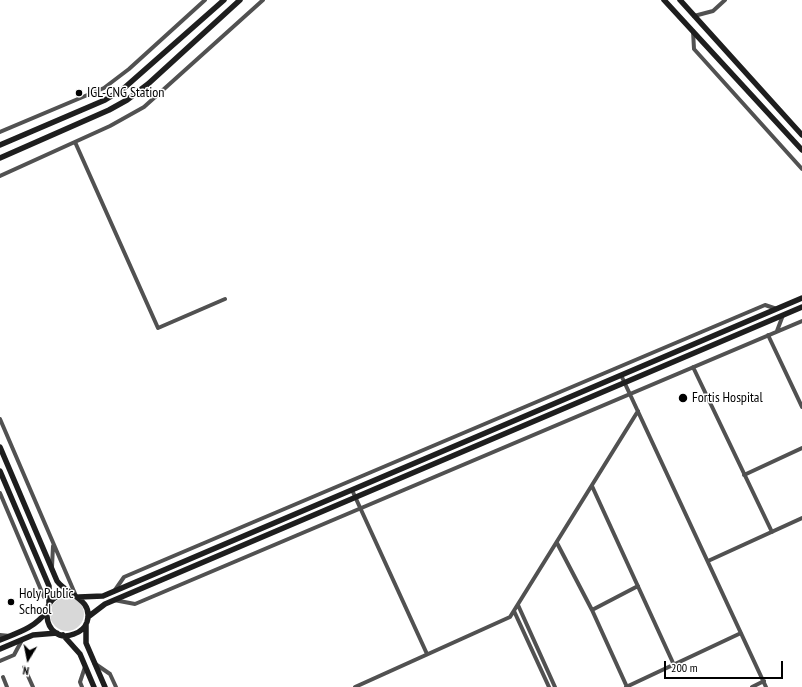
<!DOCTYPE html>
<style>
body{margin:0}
#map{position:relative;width:802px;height:687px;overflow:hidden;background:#fff;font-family:"PT Sans Narrow",sans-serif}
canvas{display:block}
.north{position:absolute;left:8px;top:639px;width:40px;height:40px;-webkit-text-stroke:3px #fff;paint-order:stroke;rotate:190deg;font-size:11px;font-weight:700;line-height:16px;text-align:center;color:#000}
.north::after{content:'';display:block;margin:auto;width:14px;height:18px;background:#000;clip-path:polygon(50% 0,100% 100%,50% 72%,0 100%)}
.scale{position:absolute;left:664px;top:661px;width:119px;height:18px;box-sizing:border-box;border:2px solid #000;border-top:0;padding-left:5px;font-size:12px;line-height:14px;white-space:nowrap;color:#000;-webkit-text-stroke:3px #fff;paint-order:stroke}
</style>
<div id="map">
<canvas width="802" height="687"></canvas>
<div class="north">N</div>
<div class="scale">200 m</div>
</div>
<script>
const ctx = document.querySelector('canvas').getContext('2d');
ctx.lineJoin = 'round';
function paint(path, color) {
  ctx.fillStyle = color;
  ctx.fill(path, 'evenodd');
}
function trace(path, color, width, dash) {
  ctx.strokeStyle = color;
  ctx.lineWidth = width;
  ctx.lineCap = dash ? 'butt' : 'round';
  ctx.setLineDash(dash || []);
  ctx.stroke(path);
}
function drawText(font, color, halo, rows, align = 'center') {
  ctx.font = font + ' "PT Sans Narrow",sans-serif';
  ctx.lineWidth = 3;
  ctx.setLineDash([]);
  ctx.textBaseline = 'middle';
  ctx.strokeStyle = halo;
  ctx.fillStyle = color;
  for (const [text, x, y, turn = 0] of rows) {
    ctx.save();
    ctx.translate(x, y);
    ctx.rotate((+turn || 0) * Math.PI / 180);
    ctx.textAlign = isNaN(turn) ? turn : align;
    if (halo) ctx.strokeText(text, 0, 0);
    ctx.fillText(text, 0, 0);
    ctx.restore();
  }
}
const green = new Path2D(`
 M50 614a17 17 0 1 1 34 0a17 17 0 1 1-34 0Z`);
const street = new Path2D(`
 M 694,16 L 713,11 L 725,0
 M 693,31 L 694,49 L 802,169
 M 0,132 L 104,88 L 129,69 L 205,0
 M 75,142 L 158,328 L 225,299
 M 0,176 L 110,126 L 144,107 L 263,0
 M 777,331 L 783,315
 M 768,335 L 802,407
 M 693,367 L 772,532
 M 621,375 L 766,687
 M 0,419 L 76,596
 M 744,475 L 802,448
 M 592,486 L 674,665
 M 352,490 L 427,654
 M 0,493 L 44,597
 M 557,543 L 592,610 L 627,687
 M 708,561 L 802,518
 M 52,567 L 53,546
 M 115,590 L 124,577 L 765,305 L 777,309
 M 114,600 L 135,604 L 802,321
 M 518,605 L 555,687
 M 592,610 L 638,586
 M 514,611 L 549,687
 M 0,635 L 10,636
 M 0,661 L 14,655 L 22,640
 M 94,663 L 110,674 L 116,687
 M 24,667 L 33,687
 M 3,677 L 7,687
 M 82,687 L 80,682 L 85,667
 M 355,687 L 510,617 L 638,411
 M 626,687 L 741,633
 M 752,687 L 764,681`);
const secondary = new Path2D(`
 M 664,0 L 802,150
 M 680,0 L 802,135
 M 0,145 L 105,100 L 123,89 L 224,0
 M 0,158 L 109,110 L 127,100 L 148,84 L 240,0
 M 0,447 L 57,581 C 67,595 94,599 87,622 C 85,628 80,632 74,634 C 42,647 34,587 74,595
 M 0,471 L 49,586 L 49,603
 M 79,597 L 103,596 L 802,298
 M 88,617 L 105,604 L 802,307
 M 86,625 L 86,643 L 105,687
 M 63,635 L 80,654 L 94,687
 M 0,640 C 17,633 35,628 46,612
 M 0,649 L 33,635 L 57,633`);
const markers = [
 [79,93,4,"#000"],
 [683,398,5,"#000"],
 [11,602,4,"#000"]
];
const poiNames = [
 ["IGL-CNG Station",87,93],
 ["Fortis Hospital",692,398],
 ["Holy Public",19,594],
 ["School",19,610]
];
paint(green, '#d8d8d8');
trace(street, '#515151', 4);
trace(secondary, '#1e1e1e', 5.5);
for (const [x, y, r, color] of markers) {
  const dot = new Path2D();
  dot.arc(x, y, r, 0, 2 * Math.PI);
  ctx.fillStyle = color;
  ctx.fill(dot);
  trace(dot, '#fff', 1.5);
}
drawText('14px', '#000', '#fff', poiNames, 'left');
</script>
